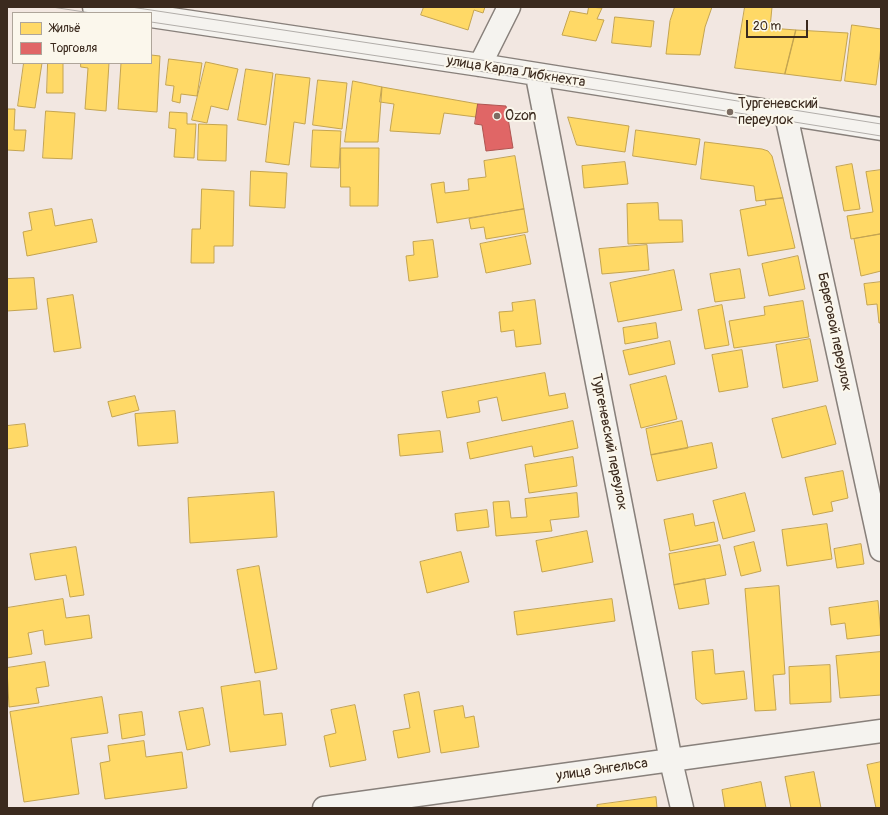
<!DOCTYPE html>
<meta charset="utf-8">
<style>
body{margin:0}
#map{position:relative;width:888px;height:815px;overflow:hidden;background:#f2e7e1;font-family:Pangolin,sans-serif}
canvas{display:block}
.frame{position:absolute;inset:0;border:8px solid #3b2a1e;pointer-events:none}
.legend{position:absolute;left:12px;top:12px;width:140px;height:52px;box-sizing:border-box;background:#fbf7ec;border:1px solid #aea59a;margin:0;padding:5px 7px;list-style:none;font-size:12px;color:#3b2a1e}
.legend li{display:flex;align-items:center;gap:8px;height:20px}
.legend b{width:20px;border:1px solid #aea59a}
.scale{position:absolute;left:746px;top:20px;width:62px;height:18px;box-sizing:border-box;border:2px solid #3b2a1e;border-top:0;padding-left:5px;font-size:12px;line-height:14px;white-space:nowrap;color:#3b2a1e;-webkit-text-stroke:3px #fbf7ec;paint-order:stroke}
</style>
<div id="map">
<canvas width="888" height="815"></canvas>
<div class="frame"></div>
<ul class="legend">
<li><b style="height:11px;background:#ffd966"></b>Жильё</li>
<li><b style="height:11px;background:#e06666"></b>Торговля</li>
</ul>
<div class="scale">20 m</div>
</div>
<script>
const ctx = document.querySelector('canvas').getContext('2d');
ctx.lineJoin = 'round';
function paint(path, color) {
  ctx.fillStyle = color;
  ctx.fill(path, 'evenodd');
}
function trace(path, color, width, dash) {
  ctx.strokeStyle = color;
  ctx.lineWidth = width;
  ctx.lineCap = dash ? 'butt' : 'round';
  ctx.setLineDash(dash || []);
  ctx.stroke(path);
}
function drawText(font, color, halo, rows, align = 'center') {
  ctx.font = font + ' Pangolin,sans-serif';
  ctx.lineWidth = 4;
  ctx.setLineDash([]);
  ctx.textBaseline = 'middle';
  ctx.strokeStyle = halo;
  ctx.fillStyle = color;
  for (const [text, x, y, turn = 0] of rows) {
    ctx.save();
    ctx.translate(x, y);
    ctx.rotate((+turn || 0) * Math.PI / 180);
    ctx.textAlign = isNaN(turn) ? turn : align;
    if (halo) ctx.strokeText(text, 0, 0);
    ctx.fillText(text, 0, 0);
    ctx.restore();
  }
}
const homes = new Path2D(`
 M 424,7 L 485,7 L 483,13 L 474,10 L 468,30 L 421,15 Z
 M 589,7 L 602,8 L 597,19 L 604,20 L 596,41 L 562,35 L 570,11 L 587,14 Z
 M 675,7 L 712,7 L 705,27 L 700,55 L 666,54 L 670,21 Z
 M 745,7 L 772,7 L 770,28 L 796,30 L 785,74 L 735,68 Z
 M 615,17 L 654,21 L 651,47 L 612,43 Z
 M 852,25 L 881,29 L 881,47 L 876,85 L 845,81 Z
 M 796,30 L 848,33 L 841,81 L 785,74 Z
 M 151,55 L 160,56 L 157,112 L 118,109 L 121,63 L 151,63 Z
 M 169,59 L 202,63 L 197,96 L 181,94 L 180,103 L 172,101 L 174,86 L 166,85 Z
 M 206,62 L 238,69 L 228,110 L 211,106 L 207,123 L 192,120 Z
 M 24,63 L 42,63 L 35,108 L 18,106 Z
 M 48,63 L 63,63 L 63,93 L 47,93 Z
 M 81,63 L 109,63 L 106,111 L 85,109 L 88,68 L 81,67 Z
 M 246,69 L 273,73 L 266,125 L 238,120 Z
 M 276,74 L 310,78 L 305,124 L 294,122 L 289,165 L 266,162 Z
 M 318,80 L 347,83 L 342,129 L 313,125 Z
 M 353,81 L 382,87 L 378,142 L 345,142 Z
 M 382,87 L 478,104 L 476,117 L 444,113 L 440,134 L 390,131 L 394,104 L 380,102 Z
 M 7,109 L 15,109 L 14,130 L 26,130 L 24,151 L 7,150 Z
 M 46,111 L 75,113 L 72,159 L 43,158 Z
 M 170,112 L 187,113 L 187,124 L 196,124 L 194,158 L 174,157 L 176,129 L 169,128 Z
 M 568,117 L 629,126 L 625,152 L 577,145 Z
 M 199,124 L 227,125 L 226,161 L 198,160 Z
 M 313,130 L 341,131 L 339,168 L 311,167 Z
 M 636,130 L 700,139 L 696,165 L 633,156 Z
 M 705,142 L 762,149 L 768,151 L 772,156 L 783,198 L 756,201 L 754,186 L 701,179 Z
 M 341,148 L 379,148 L 378,206 L 350,206 L 350,187 L 341,187 Z
 M 515,156 L 524,209 L 437,223 L 431,184 L 444,182 L 445,193 L 469,190 L 468,179 L 486,177 L 484,161 Z
 M 625,162 L 628,184 L 584,188 L 582,166 Z
 M 852,164 L 860,209 L 844,211 L 836,167 Z
 M 881,170 L 881,234 L 851,239 L 847,216 L 873,212 L 866,172 Z
 M 251,171 L 287,173 L 285,208 L 250,206 Z
 M 202,189 L 234,191 L 233,246 L 214,246 L 214,263 L 191,263 L 192,229 L 200,229 Z
 M 783,198 L 795,248 L 748,256 L 740,210 L 766,205 L 765,200 Z
 M 658,203 L 659,220 L 682,220 L 683,242 L 628,244 L 627,204 Z
 M 52,209 L 55,226 L 92,219 L 97,242 L 27,256 L 23,232 L 32,230 L 29,213 Z
 M 524,209 L 528,232 L 486,239 L 484,227 L 471,229 L 469,219 Z
 M 881,234 L 881,271 L 861,276 L 854,239 Z
 M 525,235 L 531,264 L 486,273 L 480,244 Z
 M 433,240 L 438,277 L 409,281 L 406,256 L 414,255 L 413,242 Z
 M 647,245 L 649,270 L 602,274 L 599,249 Z
 M 798,256 L 805,289 L 769,296 L 762,264 Z
 M 740,269 L 745,298 L 715,302 L 710,274 Z
 M 674,270 L 682,310 L 618,322 L 610,283 Z
 M 34,278 L 37,309 L 7,311 L 7,279 Z
 M 881,282 L 881,323 L 879,323 L 877,304 L 867,305 L 864,284 Z
 M 73,295 L 81,348 L 54,352 L 47,299 Z
 M 535,300 L 541,344 L 516,347 L 514,330 L 501,332 L 499,312 L 513,311 L 512,303 Z
 M 803,301 L 809,337 L 734,348 L 729,321 L 765,315 L 764,307 Z
 M 722,305 L 729,345 L 705,349 L 698,310 Z
 M 656,323 L 658,338 L 625,344 L 623,328 Z
 M 810,339 L 818,381 L 783,388 L 776,345 Z
 M 670,341 L 675,364 L 629,375 L 623,351 Z
 M 742,350 L 748,387 L 719,392 L 712,355 Z
 M 545,373 L 549,396 L 565,393 L 568,408 L 502,421 L 497,397 L 478,401 L 480,412 L 447,418 L 442,392 Z
 M 666,376 L 677,419 L 641,428 L 630,385 Z
 M 135,396 L 139,410 L 112,417 L 108,402 Z
 M 826,406 L 836,444 L 782,458 L 772,419 Z
 M 175,411 L 178,443 L 138,446 L 135,414 Z
 M 573,421 L 578,448 L 534,457 L 532,446 L 470,459 L 467,443 Z
 M 682,421 L 688,448 L 651,455 L 646,429 Z
 M 25,424 L 28,446 L 7,449 L 7,426 Z
 M 440,431 L 443,452 L 400,456 L 398,435 Z
 M 712,443 L 717,468 L 657,481 L 651,455 Z
 M 573,457 L 577,486 L 529,493 L 525,465 Z
 M 843,471 L 848,498 L 831,502 L 833,511 L 813,515 L 805,478 Z
 M 274,492 L 277,537 L 190,543 L 188,498 Z
 M 577,493 L 579,517 L 550,520 L 552,531 L 496,536 L 493,502 L 509,501 L 511,518 L 527,517 L 525,499 Z
 M 745,493 L 755,531 L 723,539 L 713,501 Z
 M 487,510 L 489,527 L 457,531 L 455,514 Z
 M 693,514 L 695,526 L 714,522 L 718,541 L 670,551 L 664,520 Z
 M 827,524 L 832,559 L 787,566 L 782,530 Z
 M 587,531 L 593,562 L 542,572 L 536,541 Z
 M 754,542 L 761,571 L 741,576 L 734,547 Z
 M 861,544 L 864,564 L 837,568 L 834,549 Z
 M 720,545 L 726,575 L 674,585 L 669,554 Z
 M 76,547 L 84,595 L 70,597 L 66,575 L 35,580 L 30,554 Z
 M 461,552 L 469,582 L 427,593 L 420,562 Z
 M 259,566 L 277,669 L 255,673 L 237,570 Z
 M 705,579 L 709,604 L 679,609 L 674,585 Z
 M 779,586 L 785,674 L 773,675 L 776,710 L 755,711 L 745,589 Z
 M 63,599 L 66,618 L 89,615 L 92,638 L 45,645 L 43,630 L 28,633 L 32,654 L 7,658 L 7,608 Z
 M 612,599 L 615,621 L 517,635 L 514,612 Z
 M 878,601 L 881,635 L 847,639 L 845,623 L 831,625 L 829,608 Z
 M 713,650 L 715,674 L 744,671 L 747,699 L 702,704 L 696,699 L 692,652 Z
 M 881,652 L 881,695 L 840,698 L 836,656 Z
 M 45,662 L 49,686 L 36,688 L 39,703 L 9,707 L 7,668 Z
 M 830,665 L 831,702 L 790,704 L 789,667 Z
 M 260,681 L 264,715 L 282,713 L 286,745 L 230,752 L 221,687 Z
 M 419,692 L 430,752 L 398,758 L 393,731 L 410,728 L 404,695 Z
 M 102,697 L 108,733 L 71,738 L 79,794 L 24,802 L 10,712 Z
 M 355,705 L 366,760 L 330,767 L 324,736 L 336,733 L 331,710 Z
 M 463,706 L 465,718 L 474,716 L 479,747 L 441,753 L 434,711 Z
 M 203,708 L 210,745 L 187,750 L 179,712 Z
 M 142,712 L 145,735 L 122,739 L 119,715 Z
 M 144,741 L 146,757 L 182,752 L 187,788 L 105,799 L 100,763 L 110,761 L 108,746 Z
 M 881,762 L 881,808 L 876,808 L 867,765 Z
 M 814,772 L 821,808 L 791,808 L 785,777 Z
 M 761,782 L 766,808 L 725,808 L 722,790 Z
 M 656,797 L 657,808 L 597,808 L 597,805 Z`);
const shops = new Path2D(`
 M 478,104 L 506,106 L 513,148 L 486,151 L 482,125 L 475,124 Z`);
const minor = new Path2D(`
 M 94,7 L 133,13
 M 151,16 L 480,65 L 881,129
 M 480,65 L 509,7
 M 537,76 L 671,761 L 682,808
 M 786,115 L 881,550
 M 324,808 L 881,731`);
const tram = new Path2D(`
 M 52,7 L 91,13
 M 131,7 L 482,60 L 881,124
 M 151,22 L 478,71 L 881,136`);
const markers = [
 [730,112,4,"#7b6c62"],
 [497,116,4,"#7b6c62"]
];
const streetNames = [
 ["улица Карла Либкнехта",516,72,9],
 ["Береговой переулок",834,332,78],
 ["Тургеневский переулок",609,442,79],
 ["улица Энгельса",602,770,-8]
];
const poiNames = [
 ["Тургеневский",738,104],
 ["переулок",738,120],
 ["Ozon",505,116]
];
paint(homes, '#ffd966');
trace(homes, '#c4a450', 1);
paint(shops, '#e06666');
trace(shops, '#ae5450', 1);
trace(minor, '#88807b', 25);
trace(minor, '#f5f3ef', 22);
trace(tram, '#b2aeaa', 1);
for (const [x, y, r, color] of markers) {
  const dot = new Path2D();
  dot.arc(x, y, r, 0, 2 * Math.PI);
  ctx.fillStyle = color;
  ctx.fill(dot);
  trace(dot, '#fbf7ec', 1.5);
}
drawText('14px', '#3b2a1e', '#fbf7ec', streetNames);
drawText('14px', '#3b2a1e', '#fbf7ec', poiNames, 'left');
</script>
